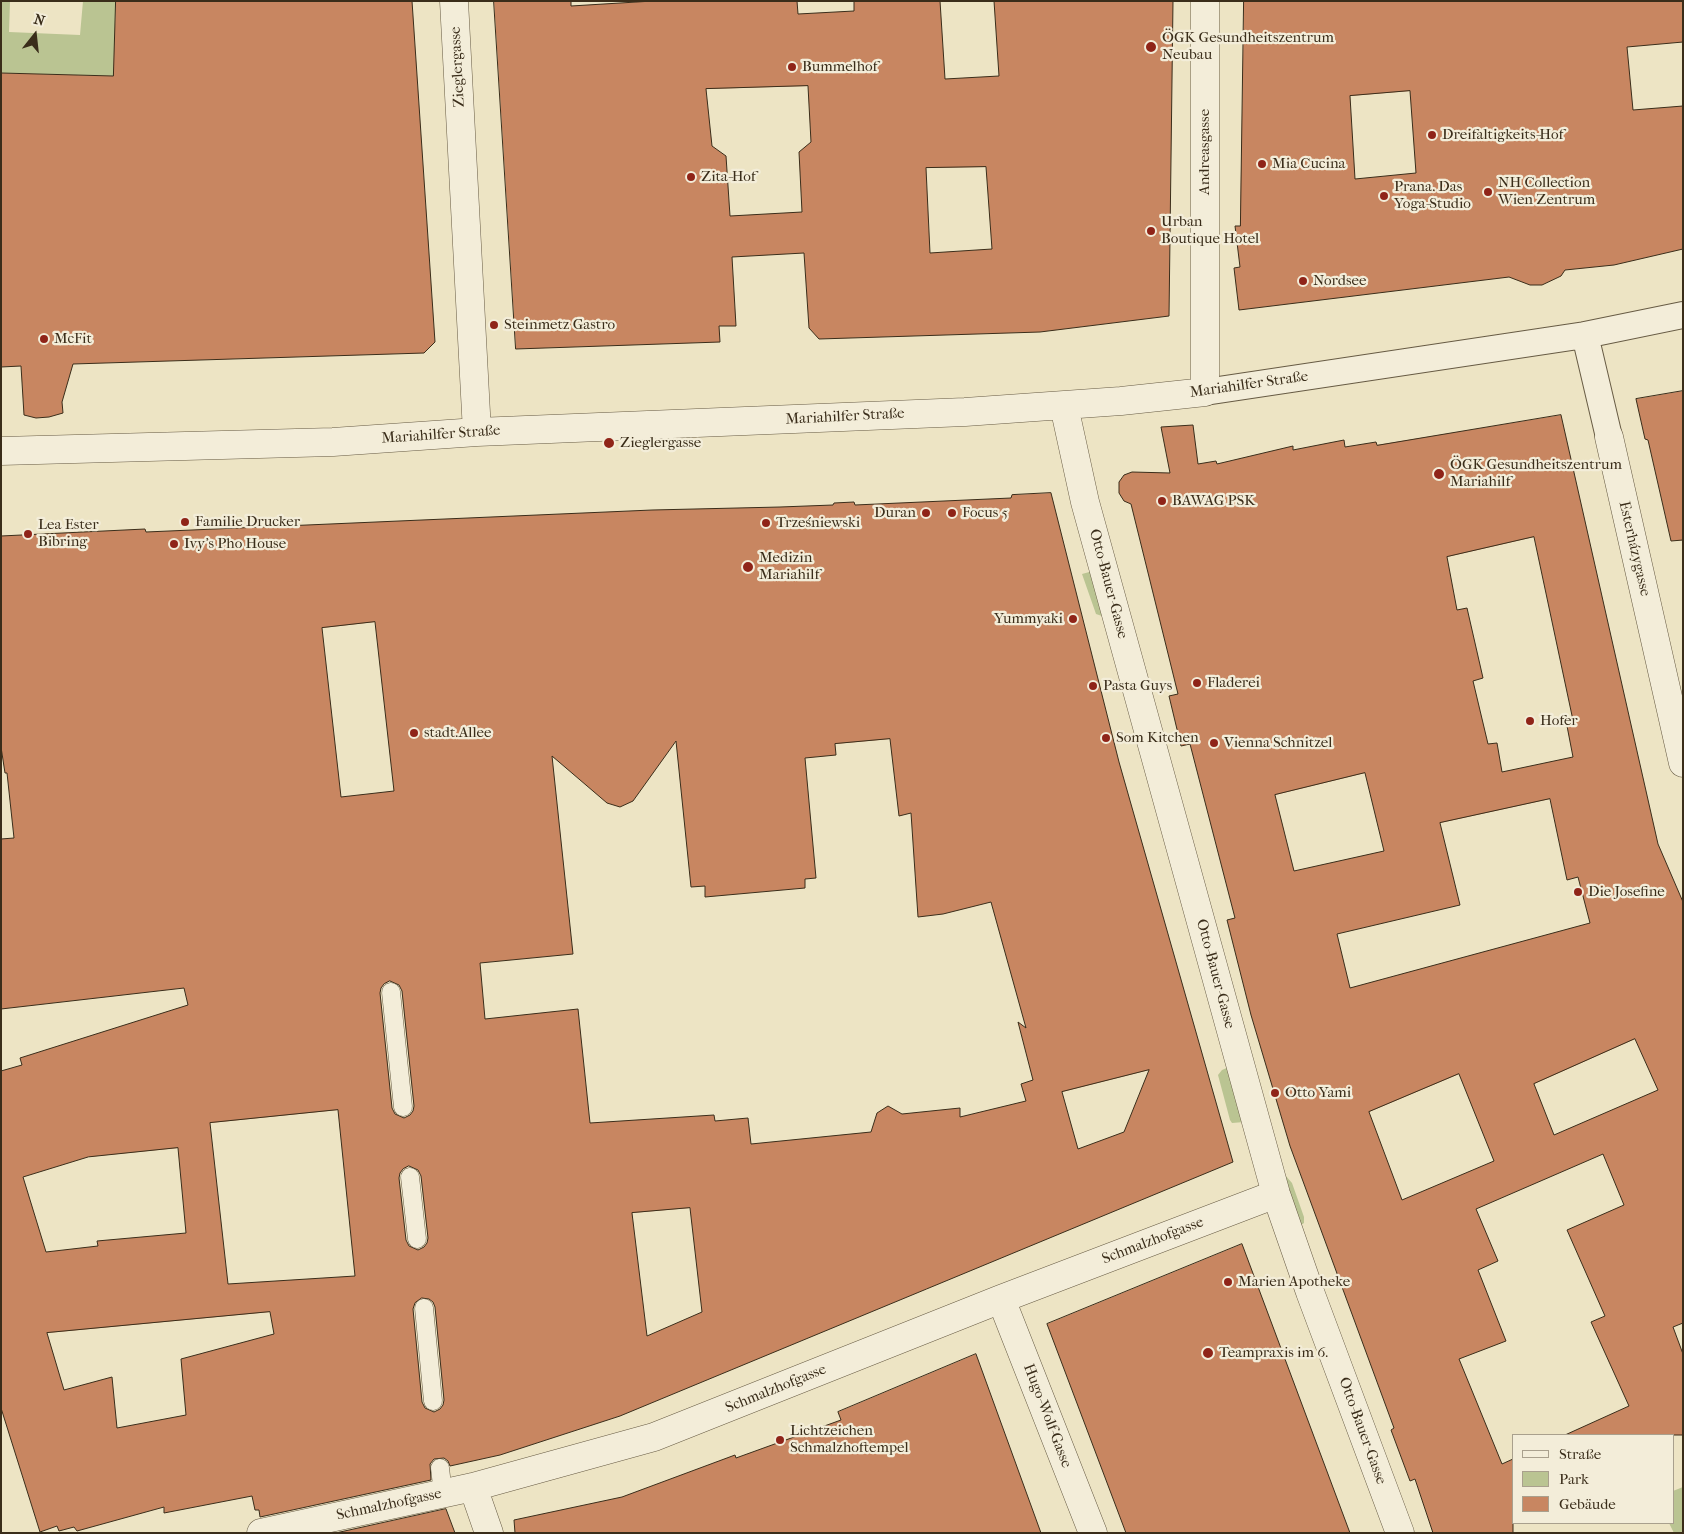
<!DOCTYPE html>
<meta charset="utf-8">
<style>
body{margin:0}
#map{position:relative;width:1684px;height:1534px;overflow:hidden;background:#ede4c4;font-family:"IM FELL French Canon",serif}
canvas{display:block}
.frame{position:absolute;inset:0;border:2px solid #3a2d1a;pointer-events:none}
.legend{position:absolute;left:1512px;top:1434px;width:162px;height:90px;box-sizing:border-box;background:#f3edd9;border:1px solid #a9a08d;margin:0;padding:6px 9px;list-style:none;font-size:15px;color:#3a2d1a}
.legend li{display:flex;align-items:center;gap:10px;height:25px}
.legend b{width:25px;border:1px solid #a9a08d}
.north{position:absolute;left:10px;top:10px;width:50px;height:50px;-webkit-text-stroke:4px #f3edd9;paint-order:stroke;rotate:16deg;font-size:14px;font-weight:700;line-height:20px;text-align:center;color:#3a2d1a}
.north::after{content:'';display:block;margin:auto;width:18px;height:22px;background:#3a2d1a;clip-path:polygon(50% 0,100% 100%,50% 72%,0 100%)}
</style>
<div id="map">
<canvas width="1684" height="1534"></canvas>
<div class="frame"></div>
<ul class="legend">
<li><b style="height:6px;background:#f3edd9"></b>Straße</li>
<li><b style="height:14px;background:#bac492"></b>Park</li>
<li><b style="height:14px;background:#c88661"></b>Gebäude</li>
</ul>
<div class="north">N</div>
</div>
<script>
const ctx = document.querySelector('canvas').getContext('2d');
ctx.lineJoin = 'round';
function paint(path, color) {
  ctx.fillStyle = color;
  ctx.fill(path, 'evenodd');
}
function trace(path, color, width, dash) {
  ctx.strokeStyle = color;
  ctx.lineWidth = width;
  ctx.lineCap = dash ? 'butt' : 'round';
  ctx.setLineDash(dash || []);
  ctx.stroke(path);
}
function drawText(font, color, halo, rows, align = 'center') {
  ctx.font = font + ' "IM FELL French Canon",serif';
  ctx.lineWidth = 4.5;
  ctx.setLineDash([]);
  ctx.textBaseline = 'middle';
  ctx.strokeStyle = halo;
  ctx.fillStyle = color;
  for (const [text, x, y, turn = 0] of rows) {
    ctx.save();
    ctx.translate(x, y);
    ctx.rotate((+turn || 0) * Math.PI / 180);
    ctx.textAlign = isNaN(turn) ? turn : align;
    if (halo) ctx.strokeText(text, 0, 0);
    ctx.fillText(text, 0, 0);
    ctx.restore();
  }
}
const green = new Path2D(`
 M 1,1 L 10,1 L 9,32 L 80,35 L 83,1 L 116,1 L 113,76 L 1,73 Z
 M 1093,571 L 1109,615 L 1102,616 L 1096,614 L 1082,574 Z
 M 1229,1067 L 1244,1122 L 1232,1123 L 1230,1120 L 1218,1075 L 1222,1070 Z
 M 1285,1175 L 1292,1183 L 1304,1217 L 1304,1223 L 1298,1227 Z
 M 1683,1487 L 1683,1533 L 1674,1533 L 1669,1523 L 1673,1523 L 1673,1491 Z`);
const building = new Path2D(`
 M 116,1 L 412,1 L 435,342 L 424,353 L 73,364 L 62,402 L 63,413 L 49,417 L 36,418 L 24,415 L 21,366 L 1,367 L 1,73 L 113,76 Z
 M 494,1 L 571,1 L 571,6 L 653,1 L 797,1 L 798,14 L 854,11 L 854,1 L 940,1 L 945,79 L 999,76 L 994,1 L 1173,1 L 1169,316 L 1040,332 L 819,339 L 809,328 L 804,253 L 732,257 L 736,326 L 719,326 L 720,342 L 516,349 ZM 808,86 L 811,142 L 799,152 L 802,212 L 730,216 L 726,156 L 712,146 L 706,89 ZM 986,167 L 992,249 L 930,253 L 926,168 Z
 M 1244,1 L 1683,1 L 1683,42 L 1627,47 L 1633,110 L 1683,106 L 1683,249 L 1614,265 L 1565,270 L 1561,276 L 1542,285 L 1530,285 L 1509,277 L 1239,310 L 1234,268 L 1240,267 L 1235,226 L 1240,226 ZM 1410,91 L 1416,173 L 1355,179 L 1350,96 Z
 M 1683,391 L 1683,540 L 1671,541 L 1648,440 L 1645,439 L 1636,399 Z
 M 1561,415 L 1658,844 L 1683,902 L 1683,1323 L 1673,1327 L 1683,1354 L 1683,1435 L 1565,1435 L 1629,1406 L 1591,1322 L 1605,1316 L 1567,1230 L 1624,1205 L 1603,1154 L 1476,1209 L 1498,1261 L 1478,1270 L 1506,1341 L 1459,1359 L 1502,1464 L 1513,1459 L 1513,1533 L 1433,1533 L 1415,1479 L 1410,1481 L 1391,1430 L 1394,1428 L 1290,1146 L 1251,1015 L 1227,920 L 1235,918 L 1190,744 L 1181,746 L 1169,696 L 1178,694 L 1131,504 L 1124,501 L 1119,493 L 1119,482 L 1124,475 L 1132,472 L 1170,473 L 1161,427 L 1193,425 L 1198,464 L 1216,461 L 1217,464 L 1293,446 L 1293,450 L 1344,440 L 1345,447 L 1376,442 L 1377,445 ZM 1534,537 L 1574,725 L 1567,726 L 1573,757 L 1502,772 L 1497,743 L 1488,744 L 1473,681 L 1483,678 L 1467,608 L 1457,610 L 1447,557 ZM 1365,773 L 1384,851 L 1294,871 L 1275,795 ZM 1550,799 L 1567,880 L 1578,877 L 1590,923 L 1350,988 L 1337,934 L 1460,905 L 1440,823 ZM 1635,1039 L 1658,1090 L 1554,1135 L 1534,1084 ZM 1459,1074 L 1494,1161 L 1402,1200 L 1369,1112 Z
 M 1051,493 L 1119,762 L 1233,1162 L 620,1416 L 500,1455 L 450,1466 L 448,1461 L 444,1458 L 434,1459 L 430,1464 L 431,1480 L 260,1517 L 259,1510 L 255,1510 L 252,1496 L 164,1513 L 164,1507 L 77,1531 L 74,1527 L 59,1531 L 57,1526 L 40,1532 L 1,1408 L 1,1071 L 22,1065 L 20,1058 L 188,1005 L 184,988 L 1,1009 L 1,839 L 14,838 L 7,773 L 5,773 L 1,747 L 1,536 L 145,529 L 146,532 L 652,510 L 780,507 L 833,505 L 834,503 L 854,502 L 855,505 L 1011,498 L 1012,495 ZM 375,622 L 394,791 L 341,797 L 322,628 ZM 890,739 L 899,816 L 911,813 L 918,917 L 943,914 L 991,902 L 1026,1028 L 1018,1022 L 1033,1080 L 1021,1084 L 1026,1101 L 960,1117 L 960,1108 L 902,1114 L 888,1106 L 877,1113 L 871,1132 L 751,1144 L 748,1118 L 715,1121 L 714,1115 L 590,1123 L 578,1009 L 485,1019 L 480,963 L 573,954 L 552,756 L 607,803 L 620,807 L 633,801 L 676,741 L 691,887 L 705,886 L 705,897 L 805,888 L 805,879 L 816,878 L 805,758 L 836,755 L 835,744 ZM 390,981 L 399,985 L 402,991 L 414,1106 L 413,1111 L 410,1115 L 404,1118 L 395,1114 L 392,1108 L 380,993 L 381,988 L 384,984 ZM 1149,1070 L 1124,1132 L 1078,1149 L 1062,1092 ZM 338,1110 L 355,1276 L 228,1284 L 210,1123 ZM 178,1148 L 186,1233 L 97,1241 L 98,1246 L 46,1252 L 23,1177 L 88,1157 ZM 409,1166 L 418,1170 L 421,1176 L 428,1238 L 427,1243 L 424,1247 L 418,1250 L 409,1246 L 406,1240 L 399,1178 L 400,1173 L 403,1169 ZM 690,1208 L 702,1312 L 647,1336 L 632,1213 ZM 422,1298 L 429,1299 L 433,1302 L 435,1307 L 444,1400 L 443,1405 L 440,1409 L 434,1412 L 425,1408 L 422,1402 L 413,1309 L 415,1303 ZM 270,1312 L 274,1334 L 181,1359 L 186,1415 L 117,1428 L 112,1377 L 64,1390 L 47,1333 Z
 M 1242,1244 L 1350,1533 L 1126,1533 L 1047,1324 Z
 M 976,1354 L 1041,1533 L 515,1533 L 514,1520 L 622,1497 L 735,1455 L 736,1458 L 841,1420 L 838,1412 Z
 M 446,1509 L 455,1533 L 336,1533 Z`);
const service = new Path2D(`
 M 391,992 L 403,1107
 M 410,1177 L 417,1239
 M 424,1308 L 433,1401
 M 440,1468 L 443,1494`);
const pedestrian = new Path2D(`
 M 1585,335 L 1609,437
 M 1205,392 L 1585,335 L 1683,315`);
const minor = new Path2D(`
 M 454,1 L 477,432
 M 1064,406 L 1085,502 L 1276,1194 L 1310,1292 L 1400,1533
 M 1609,437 L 1683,763
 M 1,451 L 333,442 L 477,432 L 965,412 L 1121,401 L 1205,392 L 1205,1
 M 1001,1299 L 1093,1533
 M 473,1487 L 489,1533
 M 261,1533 L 473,1487 L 654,1437 L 1001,1299 L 1276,1194`);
const markers = [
 [1151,47,6,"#8f2418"],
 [792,67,5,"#8f2418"],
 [1432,135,5,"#8f2418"],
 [1262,164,5,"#8f2418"],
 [691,177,5,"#8f2418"],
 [1488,192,5,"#8f2418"],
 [1384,196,5,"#8f2418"],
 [1151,231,5,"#8f2418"],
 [1303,281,5,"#8f2418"],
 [494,325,5,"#8f2418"],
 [44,339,5,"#8f2418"],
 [609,443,6,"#8f2418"],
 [1439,474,6,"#8f2418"],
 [1162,501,5,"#8f2418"],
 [926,513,5,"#8f2418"],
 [952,513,5,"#8f2418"],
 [185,522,5,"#8f2418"],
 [766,523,5,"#8f2418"],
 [28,534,5,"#8f2418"],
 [174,544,5,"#8f2418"],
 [748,567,6,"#8f2418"],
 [1073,619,5,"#8f2418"],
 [1197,683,5,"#8f2418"],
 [1093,686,5,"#8f2418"],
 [1530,721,5,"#8f2418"],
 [414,733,5,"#8f2418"],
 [1106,738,5,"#8f2418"],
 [1214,743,5,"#8f2418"],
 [1578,892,5,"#8f2418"],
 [1275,1093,5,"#8f2418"],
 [1228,1282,5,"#8f2418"],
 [1208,1353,6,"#8f2418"],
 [780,1440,5,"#8f2418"]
];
const poiNames = [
 ["ÖGK Gesundheitszentrum",1162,38],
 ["Neubau",1162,55],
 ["Bummelhof",802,67],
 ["Dreifaltigkeits-Hof",1442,135],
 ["Mia Cucina",1272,164],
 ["Zita-Hof",701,177],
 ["NH Collection",1498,183],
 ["Wien Zentrum",1498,200],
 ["Prana. Das",1394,187],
 ["Yoga-Studio",1394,204],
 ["Urban",1161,222],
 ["Boutique Hotel",1161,239],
 ["Nordsee",1313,281],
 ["Steinmetz Gastro",504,325],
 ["McFit",54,339],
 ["Zieglergasse",620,443],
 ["ÖGK Gesundheitszentrum",1450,465],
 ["Mariahilf",1450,482],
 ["BAWAG PSK",1172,501],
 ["Duran",916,513,"right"],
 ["Focus 5",962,513],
 ["Familie Drucker",195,522],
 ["Trześniewski",776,523],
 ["Lea Ester",38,525],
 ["Bibring",38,542],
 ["Ivy's Pho House",184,544],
 ["Medizin",759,558],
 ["Mariahilf",759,575],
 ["Yummyaki",1063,619,"right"],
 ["Fladerei",1207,683],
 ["Pasta Guys",1103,686],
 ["Hofer",1540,721],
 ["stadt.Allee",424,733],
 ["Som Kitchen",1116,738],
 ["Vienna Schnitzel",1224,743],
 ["Die Josefine",1588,892],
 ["Otto Yami",1285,1093],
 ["Marien Apotheke",1238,1282],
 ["Teampraxis im 6.",1219,1353],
 ["Lichtzeichen",790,1431],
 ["Schmalzhoftempel",790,1448]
];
const streetNames = [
 ["Zieglergasse",458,67,-93],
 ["Andreasgasse",1205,152,-90],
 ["Mariahilfer Straße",1249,385,-8],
 ["Mariahilfer Straße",845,417,-3],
 ["Mariahilfer Straße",441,435,-4],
 ["Esterházygasse",1634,549,77],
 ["Otto-Bauer-Gasse",1108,584,75],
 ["Otto-Bauer-Gasse",1215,974,75],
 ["Schmalzhofgasse",1153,1241,-21],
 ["Schmalzhofgasse",776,1389,-22],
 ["Hugo-Wolf-Gasse",1047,1416,69],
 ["Otto-Bauer-Gasse",1362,1431,70],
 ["Schmalzhofgasse",389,1505,-12]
];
paint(green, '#bac492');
paint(building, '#c88661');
trace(building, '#3a2d1a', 1);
trace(service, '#675b44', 19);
trace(pedestrian, '#675b44', 28);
trace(minor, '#675b44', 29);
trace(service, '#f3edd9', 18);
trace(pedestrian, '#f3edd9', 26);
trace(minor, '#f3edd9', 28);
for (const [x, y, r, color] of markers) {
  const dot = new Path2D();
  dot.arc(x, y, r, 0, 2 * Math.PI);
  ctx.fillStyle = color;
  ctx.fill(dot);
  trace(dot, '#f3edd9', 2);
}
drawText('15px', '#3a2d1a', '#f3edd9', poiNames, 'left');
drawText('15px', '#3a2d1a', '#f3edd9', streetNames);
</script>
